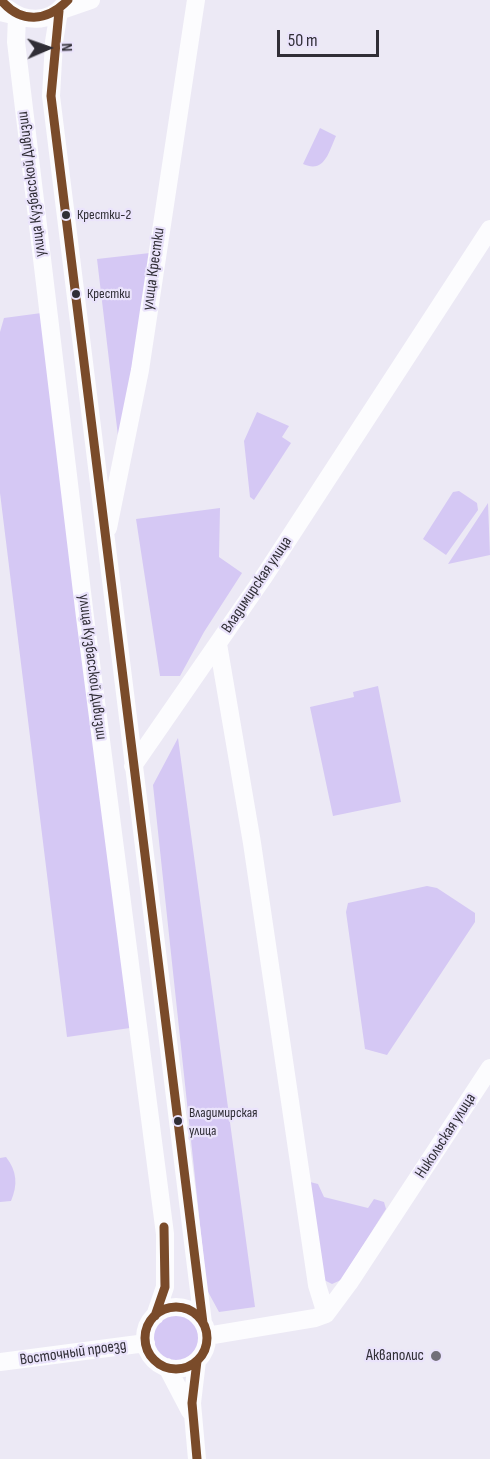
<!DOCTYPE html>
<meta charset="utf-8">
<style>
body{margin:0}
#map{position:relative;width:490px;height:1459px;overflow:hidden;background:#ece9f5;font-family:"Sofia Sans Condensed",sans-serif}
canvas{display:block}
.north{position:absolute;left:18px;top:18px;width:60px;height:60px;-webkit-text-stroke:4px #eae3fb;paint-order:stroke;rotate:88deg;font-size:16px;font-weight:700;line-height:24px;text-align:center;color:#302e36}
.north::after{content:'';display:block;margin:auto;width:21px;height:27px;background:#302e36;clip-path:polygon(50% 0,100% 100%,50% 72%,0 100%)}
.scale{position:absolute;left:277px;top:30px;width:102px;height:27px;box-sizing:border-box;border:3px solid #302e36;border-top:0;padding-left:8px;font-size:18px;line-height:21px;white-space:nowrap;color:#302e36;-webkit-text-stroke:4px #eae3fb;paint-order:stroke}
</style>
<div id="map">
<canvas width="490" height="1459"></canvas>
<div class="north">N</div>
<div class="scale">50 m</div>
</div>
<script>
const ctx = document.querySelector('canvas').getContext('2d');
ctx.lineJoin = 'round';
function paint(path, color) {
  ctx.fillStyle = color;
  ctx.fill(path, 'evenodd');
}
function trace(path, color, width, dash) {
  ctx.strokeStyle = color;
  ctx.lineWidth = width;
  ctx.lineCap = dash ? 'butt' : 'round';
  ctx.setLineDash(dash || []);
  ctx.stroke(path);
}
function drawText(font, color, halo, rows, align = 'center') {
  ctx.font = font + ' "Sofia Sans Condensed",sans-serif';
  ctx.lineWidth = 4.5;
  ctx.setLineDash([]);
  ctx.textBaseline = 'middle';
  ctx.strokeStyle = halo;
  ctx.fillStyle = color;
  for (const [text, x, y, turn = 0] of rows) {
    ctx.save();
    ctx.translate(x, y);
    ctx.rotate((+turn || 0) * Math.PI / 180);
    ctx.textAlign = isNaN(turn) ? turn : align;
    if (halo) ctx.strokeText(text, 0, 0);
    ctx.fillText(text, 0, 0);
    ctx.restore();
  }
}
const green = new Path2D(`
 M 320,128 L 336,136 C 329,151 325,174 303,164 Z
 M 150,253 L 122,429 L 118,436 L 97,259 Z
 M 49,312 L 130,1028 L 67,1037 L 0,493 L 0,332 L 4,318 Z
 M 257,412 L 289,426 L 282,437 L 291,443 L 254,500 L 250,497 L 244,441 Z
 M 459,491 L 477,503 L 478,510 L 446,555 L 423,539 L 453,492 Z
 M 488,503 L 490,555 L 448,564 Z
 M 220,508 L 219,557 L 242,573 L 204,632 L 180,676 L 160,676 L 136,519 Z
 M 378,686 L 401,802 L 333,816 L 310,707 L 354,697 L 353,692 Z
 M 178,738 L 255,1307 L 219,1312 L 207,1290 L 153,785 Z
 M 427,886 L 437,888 L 475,913 L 475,922 L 387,1055 L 365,1049 L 346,912 L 348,903 Z
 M 6,1157 C 17,1171 18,1185 11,1201 L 0,1202 L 0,1158 Z
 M 310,1182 L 318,1184 L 324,1197 L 368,1208 L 374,1199 L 384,1202 L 386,1209 L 341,1280 L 332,1284 L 324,1280 Z
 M153 1338a23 23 0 1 1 46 0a23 23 0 1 1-46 0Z`);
const minor = new Path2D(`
 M 91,0 L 59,11 L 54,42 L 51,96 L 203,1323
 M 8,9 C 24,22 49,23 63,6
 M 0,12 L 17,16 L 16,42 L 85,617 L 165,1234 L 165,1287 L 155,1316
 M 108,528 L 140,370 L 196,0
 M 218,644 L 252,843 L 317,1285 L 326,1314
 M 133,766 L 263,578 L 490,229
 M145 1338a31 31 0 1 1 62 0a31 31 0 1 1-62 0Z
 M 207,1336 L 315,1318 L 326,1314 L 349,1283 L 490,1068
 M 0,1362 L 146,1343
 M 167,1367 L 190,1411
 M 197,1459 L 192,1403 L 197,1361`);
const bus1 = new Path2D(`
 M 1,0 C 21,24 47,22 68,0
 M 59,11 L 51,96 L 203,1323
 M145 1338a31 31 0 1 1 62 0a31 31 0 1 1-62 0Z
 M 155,1316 L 165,1287 L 164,1227
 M 197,1361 L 192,1403 L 197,1459`);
const markers = [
 [66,215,5,"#302e36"],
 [76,294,5,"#302e36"],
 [178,1121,5,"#302e36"],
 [436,1356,6,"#726f79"]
];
const busNames = [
 ["Крестки-2",77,215],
 ["Крестки",87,294],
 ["Владимирская",189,1113],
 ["улица",189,1131]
];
const streetNames = [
 ["улица Кузбасской Дивизии",32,184,-97],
 ["улица Крестки",154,269,-82],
 ["Владимирская улица",257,585,-56],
 ["улица Кузбасской Дивизии",92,667,83],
 ["Никольская улица",446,1136,-57],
 ["Восточный проезд",73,1353,-8]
];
const poiNames = [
 ["Акваполис",424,1356]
];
paint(green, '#d5c8f4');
trace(minor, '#fcfcfe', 18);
trace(bus1, '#7a4b2a', 9);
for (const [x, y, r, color] of markers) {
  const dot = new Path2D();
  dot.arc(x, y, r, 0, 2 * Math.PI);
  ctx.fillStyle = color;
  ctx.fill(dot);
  trace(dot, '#eae3fb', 2);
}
drawText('14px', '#302e36', '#eae3fb', busNames, 'left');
drawText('16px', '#302e36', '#eae3fb', streetNames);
drawText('16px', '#302e36', '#eae3fb', poiNames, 'right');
</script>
